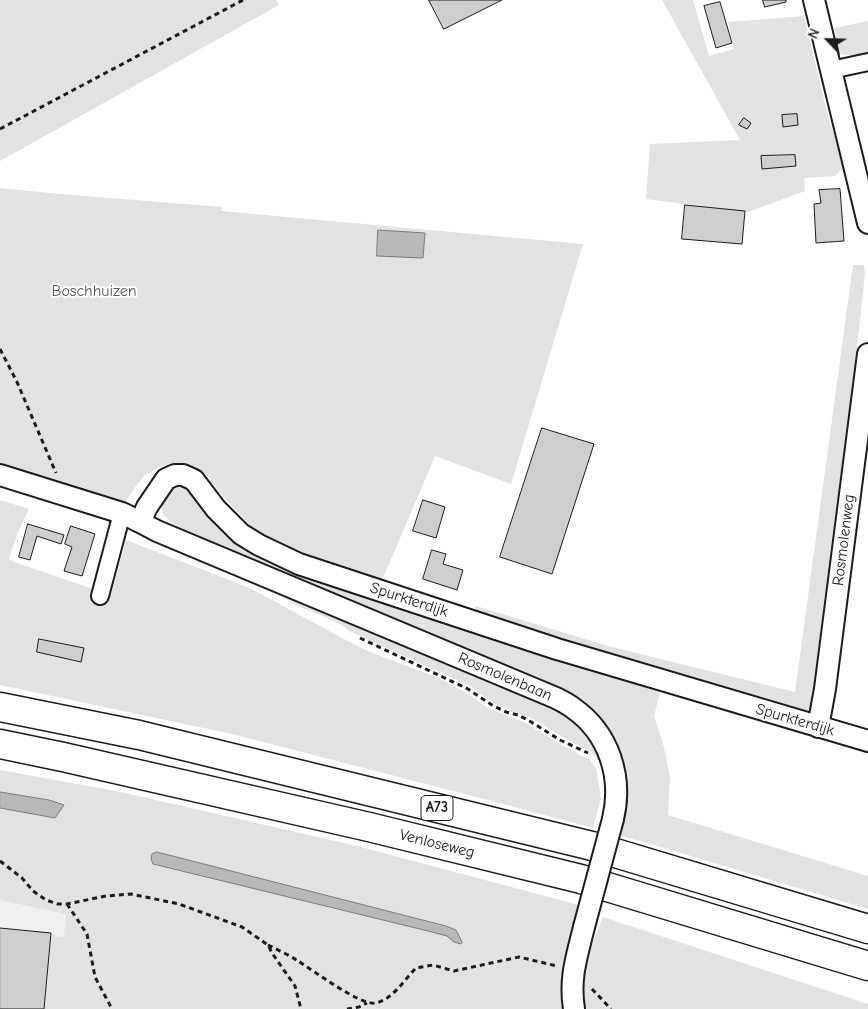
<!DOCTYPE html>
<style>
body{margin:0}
#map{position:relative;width:868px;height:1009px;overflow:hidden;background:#fff;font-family:"Comic Neue",sans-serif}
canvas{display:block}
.north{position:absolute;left:803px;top:15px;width:50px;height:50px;-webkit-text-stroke:4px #fff;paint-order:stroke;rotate:294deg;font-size:14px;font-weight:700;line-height:20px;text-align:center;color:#1c1c1c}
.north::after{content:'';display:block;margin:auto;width:18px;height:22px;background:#1c1c1c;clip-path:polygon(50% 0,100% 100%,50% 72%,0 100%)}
</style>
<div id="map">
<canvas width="868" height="1009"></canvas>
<div class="north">N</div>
</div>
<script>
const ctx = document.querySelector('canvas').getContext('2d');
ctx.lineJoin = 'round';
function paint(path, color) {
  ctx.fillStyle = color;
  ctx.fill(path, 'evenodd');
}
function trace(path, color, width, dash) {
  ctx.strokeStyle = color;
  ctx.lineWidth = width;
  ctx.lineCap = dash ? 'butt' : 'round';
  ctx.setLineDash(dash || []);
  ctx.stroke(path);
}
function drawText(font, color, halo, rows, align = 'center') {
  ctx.font = font + ' "Comic Neue",sans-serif';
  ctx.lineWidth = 4;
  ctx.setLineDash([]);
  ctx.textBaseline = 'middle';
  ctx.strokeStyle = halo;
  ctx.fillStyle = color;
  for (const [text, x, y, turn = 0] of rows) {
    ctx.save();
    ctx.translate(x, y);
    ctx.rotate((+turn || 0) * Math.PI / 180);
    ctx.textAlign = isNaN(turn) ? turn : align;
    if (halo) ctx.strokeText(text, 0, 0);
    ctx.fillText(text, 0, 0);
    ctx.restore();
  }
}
const built = new Path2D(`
 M 0,874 L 66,905 L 66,1009 L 0,1009 Z`);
const green = new Path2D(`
 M 0,0 L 276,0 L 279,5 L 0,161 Z
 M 662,0 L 693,0 L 709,56 L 734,49 L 728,22 L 804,16 L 828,116 L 844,167 L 835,176 L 804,178 L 805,191 L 748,212 L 646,199 L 650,144 L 740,140 Z
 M 868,21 L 868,57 L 841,54 L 834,28 Z
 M 0,188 L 60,194 L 222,207 L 221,211 L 583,244 L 511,484 L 435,456 L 380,585 L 267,544 L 219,492 L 208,476 L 196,468 L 177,463 L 161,466 L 145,475 L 135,487 L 125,503 L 113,500 L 0,467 Z
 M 853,265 L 864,265 L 865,273 C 851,416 827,558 813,700 L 810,709 L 800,716 L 473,613 L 476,606 L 608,646 L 795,692 Z
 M 178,487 L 192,491 L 215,522 L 225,530 L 234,541 L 264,557 L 660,693 L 654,716 L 664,747 L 670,777 L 668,815 L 868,876 L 868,909 L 654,845 L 618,835 L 625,807 L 626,779 L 619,758 L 605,725 L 584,701 L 366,607 L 213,546 L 183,531 L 164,516 L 162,510 L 162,502 L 171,489 Z
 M 0,500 L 29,509 L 18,532 L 9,559 L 14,562 L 111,595 L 126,540 L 250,588 L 340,637 L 370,652 L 439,678 L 463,691 L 490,709 L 522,721 L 576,753 L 589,759 L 596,768 L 601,798 L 593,828 L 484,799 L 232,734 L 0,685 Z
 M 268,588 L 547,704 C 576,718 589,733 601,763 L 591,752 L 568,740 L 542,724 L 529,717 L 510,711 L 492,702 L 468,685 L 351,632 C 335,619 316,614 298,606 C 288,601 279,593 268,588 Z
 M 0,770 L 121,792 L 357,846 L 583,906 L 566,1009 L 45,1009 L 52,934 L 59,937 L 64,937 L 66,914 L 0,900 L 0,808 L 55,818 L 49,800 L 0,792 ZM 158,852 L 446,926 L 456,930 L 454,942 L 447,936 L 428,931 L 153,864 L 151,859 L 152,854 Z
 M 603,917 L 868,1004 L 868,1009 L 584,1009 C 575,984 593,941 603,917 Z`);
const water = new Path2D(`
 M 378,230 L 425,233 L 423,258 L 377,256 Z
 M 0,792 L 49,800 L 64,805 L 55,818 L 0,808 Z
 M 157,852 L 446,926 L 456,930 L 462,942 L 461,944 L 454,942 L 447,936 L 428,931 L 153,864 L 151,859 L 152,854 Z`);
const building = new Path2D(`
 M 429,0 L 502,0 L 444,29 Z
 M 763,0 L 786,0 L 786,2 L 765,7 Z
 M 720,2 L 732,43 L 716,48 L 704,6 Z
 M 797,114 L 798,125 L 783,127 L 782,115 Z
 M 744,118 L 751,123 L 747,129 L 739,125 Z
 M 795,155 L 796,166 L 762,169 L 761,156 Z
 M 840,189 L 844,241 L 816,243 L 814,204 L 821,203 L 819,190 Z
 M 685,205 L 745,211 L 742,244 L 682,239 Z
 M 542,428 L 594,444 L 552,574 L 500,557 Z
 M 423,500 L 445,507 L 436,538 L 413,531 Z
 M 28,524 L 64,535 L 61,544 L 37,536 L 30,560 L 19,557 Z
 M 71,526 L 95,534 L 82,576 L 64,571 L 72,547 L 65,544 Z
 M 432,550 L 446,554 L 443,564 L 463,570 L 457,590 L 423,579 Z
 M 39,639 L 84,648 L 81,662 L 37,652 Z
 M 0,928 L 51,933 L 44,1009 L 0,1009 Z`);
const path = new Path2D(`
 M 0,129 L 243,0
 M 0,349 L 17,382 L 56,473
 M 360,638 L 468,689 L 492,705 L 506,712 L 518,715 L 528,720 L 560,740 L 588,753
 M 0,861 L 22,878 L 33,891 L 46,900 L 58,904 L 67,904 L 106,896 L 131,894 L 179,904 L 242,927 L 268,945 L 272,953 L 295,986 L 301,1009
 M 67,904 L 87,934 L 95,977 L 112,1009
 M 268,945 C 278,950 289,955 298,961 C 313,970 360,1006 376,1003 C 393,999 404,980 416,968 L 433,965 L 454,971 L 519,957 L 557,966
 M 592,989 L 611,1009
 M 347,1009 L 359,1007 L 367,1003`);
const minor = new Path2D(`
 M 831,70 L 868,62
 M 100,596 L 122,513`);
const tertiary = new Path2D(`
 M 814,0 L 868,223
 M 0,475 L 122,513 L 140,522 L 147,507 L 166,479 L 175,475 L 183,475 L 194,480 L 216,509 L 241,534 L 259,545 L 299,564 L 557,649 L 868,741
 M 140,522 L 157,531 L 556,698 C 562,701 568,704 573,708 C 609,733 623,777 613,819
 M 818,727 L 825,689 L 868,354
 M 574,1009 C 569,978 577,956 584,927`);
const motorway = new Path2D(`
 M 0,707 L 139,735 L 592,846 L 868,929
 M 0,744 L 63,757 L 369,827 L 581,879 L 868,966`);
const tertiaryBridge = new Path2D(`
 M 584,927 L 613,819`);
const shields = [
 [437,808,32]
];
const shieldNames = [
 ["A73",437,808]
];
const parkNames = [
 ["Boschhuizen",94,291]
];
const streetNames = [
 ["Rosmolenweg",844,540,-83],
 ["Spurkterdijk",409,600,18],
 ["Rosmolenbaan",505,677,23],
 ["Spurkterdijk",795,720,16],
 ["Venloseweg",437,844,14]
];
paint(built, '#f0f0f0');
paint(green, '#e2e2e2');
paint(water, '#b8b8b8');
trace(water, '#7a7a7a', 1);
paint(building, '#cecece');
trace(building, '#1c1c1c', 1);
trace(minor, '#1c1c1c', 20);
trace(tertiary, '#1c1c1c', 24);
trace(motorway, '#1c1c1c', 31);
trace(path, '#1c1c1c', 3, [5, 4]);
trace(minor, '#fff', 16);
trace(tertiary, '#fff', 20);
trace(motorway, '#fff', 28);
trace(tertiaryBridge, '#1c1c1c', 24, []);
trace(tertiaryBridge, '#fff', 20);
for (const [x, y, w] of shields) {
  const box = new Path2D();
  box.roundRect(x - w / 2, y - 12.5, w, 25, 4);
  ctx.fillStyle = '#fff';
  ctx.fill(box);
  trace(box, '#1c1c1c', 1);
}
drawText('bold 15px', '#1c1c1c', null, shieldNames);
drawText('16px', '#575757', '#fff', parkNames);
drawText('16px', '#1c1c1c', '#fff', streetNames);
</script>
